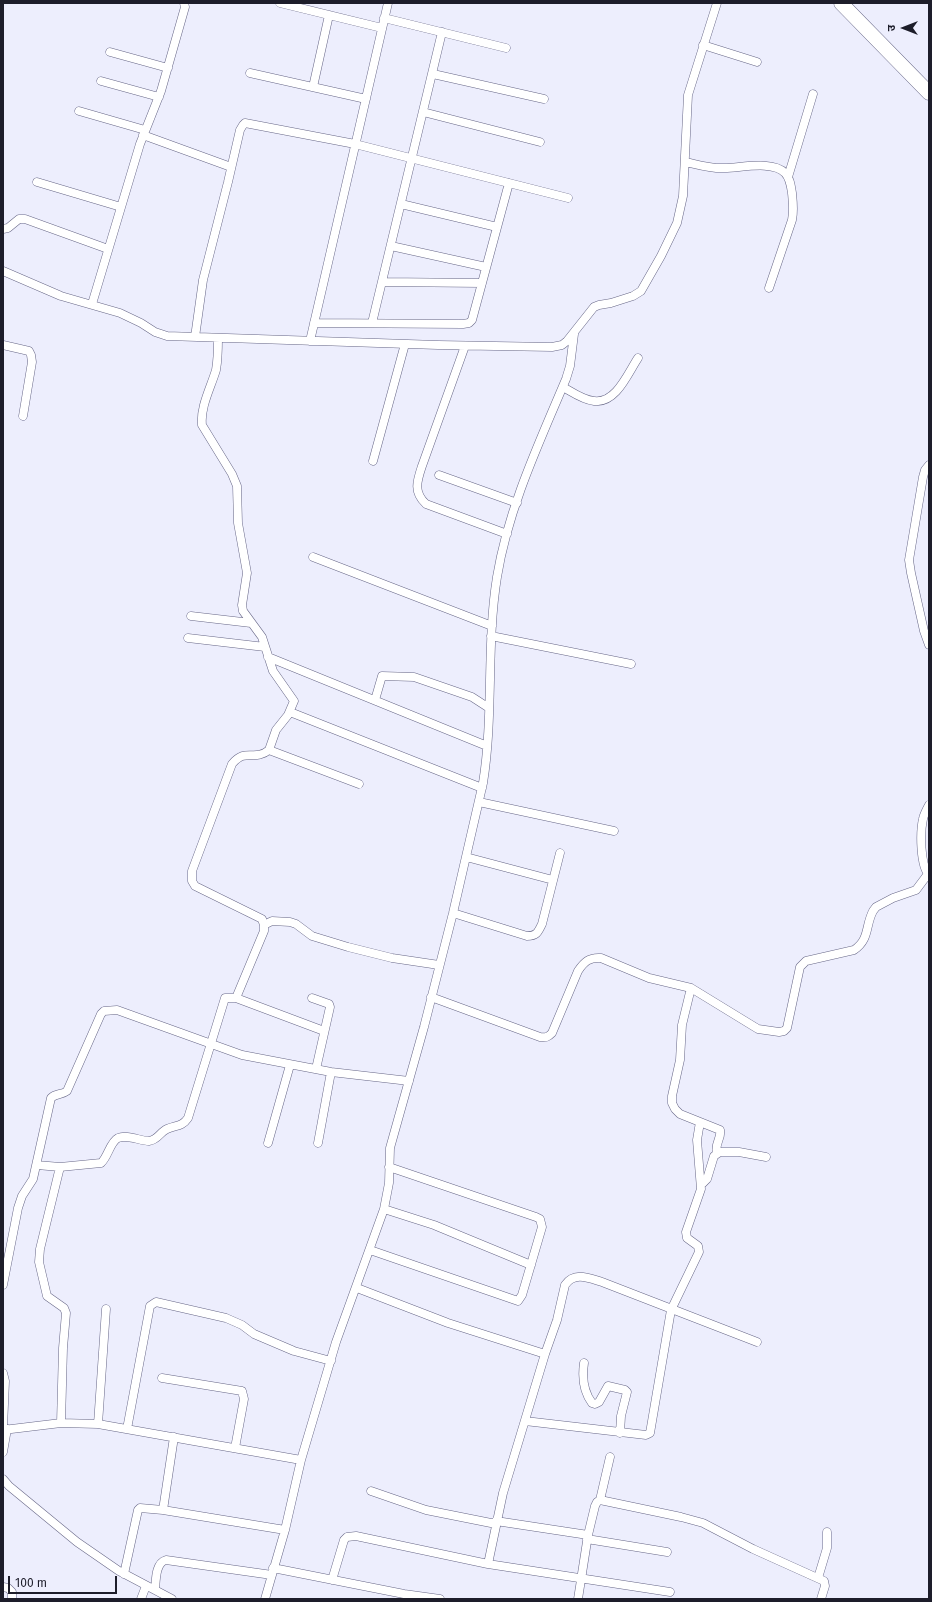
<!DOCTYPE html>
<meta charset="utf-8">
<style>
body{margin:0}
#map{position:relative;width:932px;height:1602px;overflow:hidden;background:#edeefd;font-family:"Fira Sans","Noto Sans Devanagari",sans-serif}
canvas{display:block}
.frame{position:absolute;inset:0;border:4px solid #1d1d2a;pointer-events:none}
.north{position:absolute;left:884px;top:8px;width:40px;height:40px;-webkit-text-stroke:3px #edeefd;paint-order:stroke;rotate:270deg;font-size:11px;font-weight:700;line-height:16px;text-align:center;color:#1d1d2a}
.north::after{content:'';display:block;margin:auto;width:14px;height:18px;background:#1d1d2a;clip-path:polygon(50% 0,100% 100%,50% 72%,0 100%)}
.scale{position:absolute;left:8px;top:1576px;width:109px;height:18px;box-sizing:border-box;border:2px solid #1d1d2a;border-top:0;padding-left:5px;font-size:12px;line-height:14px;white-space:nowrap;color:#1d1d2a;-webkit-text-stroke:3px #edeefd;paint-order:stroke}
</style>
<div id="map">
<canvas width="932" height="1602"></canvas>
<div class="frame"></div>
<div class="north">उ</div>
<div class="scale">100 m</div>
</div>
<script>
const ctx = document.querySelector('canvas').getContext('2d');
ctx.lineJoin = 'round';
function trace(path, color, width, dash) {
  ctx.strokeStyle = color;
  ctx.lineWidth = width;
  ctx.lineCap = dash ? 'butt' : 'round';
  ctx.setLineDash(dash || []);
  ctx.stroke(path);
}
const minor = new Path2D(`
 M 280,3 L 382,28
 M 384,18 L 506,48
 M 703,45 L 757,62
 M 110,52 L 168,68
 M 250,73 L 366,99
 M 433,74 L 544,99
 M 101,81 L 159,97
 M 313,87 L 329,15
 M 79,111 L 145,130
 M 423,112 L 540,142
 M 143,135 L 231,167
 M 686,162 C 699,165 712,169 725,168 C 740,168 773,160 785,173 C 790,178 791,186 792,193 C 793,203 794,211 792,220 L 769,288
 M 788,177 L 813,94
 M 37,182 L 121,207
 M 401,204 L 497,227
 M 3,229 L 8,228 L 19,219 L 25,219 L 108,249
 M 391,246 L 486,267
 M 3,271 L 61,296 L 120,313 L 141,323 L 155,332 L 167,336 L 438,345 L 552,347 L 562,345 L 567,341 L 594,307 L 599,305 L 611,303 L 633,296 L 641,291 L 661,256 L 677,223 L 683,196 L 688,95 L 717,3
 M 382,282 L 482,283
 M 92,304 L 140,144 L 161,91 L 185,7 L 184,3
 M 314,323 L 463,324 L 469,323 L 472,320 L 509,183
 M 372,323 L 442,32
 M 195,337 L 203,280 L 228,182 L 240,130 L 243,125 L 245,123 L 355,144 L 568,198
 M 218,338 C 218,348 218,359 216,370 C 211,387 200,407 202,425 L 232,474 L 237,486 L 238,523 L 247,573 L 242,605 L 243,611 L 262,637 L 273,671 L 294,701 L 288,715 L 276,730 L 269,750 C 254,762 246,747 232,764 L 192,871 L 192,881 L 195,886 L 262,919 L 264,925 L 264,931 L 236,998
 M 310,341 L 388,3
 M 3,345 L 29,351 L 31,355 L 32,362 L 23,416
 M 465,346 L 422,466 C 417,481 413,492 426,504 L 507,534
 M 563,387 C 572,392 583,400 594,401 C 616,404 628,373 638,358
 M 373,461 L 405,344
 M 929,465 L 925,470 L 923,477 L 909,560 L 911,573 L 924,631 L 929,645
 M 439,475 L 517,503
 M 313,557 L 492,626
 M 191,616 L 251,623
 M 491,636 L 631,664
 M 188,638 L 265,647
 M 268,657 L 487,746
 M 375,700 L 382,676 L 414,677 L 472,697 L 489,708
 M 290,712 L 482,788
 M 269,750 L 359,784
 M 479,802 L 614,831
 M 929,805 C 927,809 924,814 923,819 C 920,832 920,865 929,875
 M 466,857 L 553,880
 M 453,913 L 527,936 C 537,936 538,932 542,924 L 560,853
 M 264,925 L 272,921 L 290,922 L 296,924 L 312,936 L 348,947 L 392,958 L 439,965
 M 691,988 L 682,1025 L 680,1060 L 672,1096 L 672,1103 L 675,1109 L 680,1114 L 720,1130 C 722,1138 714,1144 717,1153
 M 431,997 L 540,1037 C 546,1038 548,1037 552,1033 L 578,971 C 584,962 589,957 601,958 L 649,978 L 691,988 L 758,1029 L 779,1032 L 784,1031 L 787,1028 L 800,967 L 806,961 L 854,950 C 870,939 865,926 873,911 L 876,907 L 893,898 L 916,890 L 928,874
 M 312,998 L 329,1004 L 330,1007 L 316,1069
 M 268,1143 L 290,1065
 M 318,1143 L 331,1072
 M 37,1165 L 60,1167 L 101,1163 C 108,1157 110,1142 118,1138 C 127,1134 140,1141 149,1141 C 158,1140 160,1132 167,1129 C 176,1125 182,1127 188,1118 L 225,998 L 236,998 L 324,1031
 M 60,1167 L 40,1249 L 39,1262 L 47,1296 L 64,1308 L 66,1313 L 63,1348 L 61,1423
 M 702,1184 L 707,1179 L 714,1156 L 720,1152 L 739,1152 L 766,1157
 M 384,1209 L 434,1225 L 531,1265
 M 370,1250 L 518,1301 L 522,1295 L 542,1227 L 540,1219 L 536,1217 L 389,1167
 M 3,1285 L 18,1208 L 22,1196 L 33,1179 L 51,1098 C 56,1093 62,1095 67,1091 L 101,1014 L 104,1011 L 117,1010 L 242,1055 L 331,1072 L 409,1081
 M 357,1288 L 448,1323 L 545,1354
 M 584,1363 C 582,1377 583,1391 592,1403 L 595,1404 L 599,1402 L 608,1386 L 625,1390 L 627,1392 L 621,1416 L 620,1433
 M 3,1373 L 5,1381 L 3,1427
 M 162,1378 L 242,1391 L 244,1399 L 235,1448
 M 525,1421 L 646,1435 L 650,1433 L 671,1310 L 699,1252 L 698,1246 L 687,1238 L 686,1232 L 701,1189 L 697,1140 L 700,1122
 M 98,1424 L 106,1309
 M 127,1429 L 150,1306 L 156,1302 L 226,1318 L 242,1325 L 254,1334 L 294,1351 L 331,1361
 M 3,1430 L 61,1423 L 98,1424 L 301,1460
 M 174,1437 L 163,1510 L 285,1530
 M 3,1452 L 7,1429
 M 3,1479 L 9,1486 L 77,1542 L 119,1571 L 172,1599
 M 371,1491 L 426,1510 L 496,1524
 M 600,1500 L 610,1457
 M 496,1521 L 588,1535
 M 587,1539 L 667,1552
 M 488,1564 L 503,1493 L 545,1354 L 557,1320 L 565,1285 C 574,1271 589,1278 602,1282 L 757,1342
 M 273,1568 L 404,1594 L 440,1599
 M 124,1574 L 138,1510 L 140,1508 L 163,1510
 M 818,1578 L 827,1548 L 827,1532
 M 332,1580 L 344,1540 L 347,1537 L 356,1536 L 488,1564 L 670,1592
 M 3,1587 L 8,1588 L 12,1592 L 12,1599
 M 155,1590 C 156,1581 155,1563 166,1560 L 272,1575
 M 141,1599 L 146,1586
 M 265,1599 L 285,1530 L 301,1460 L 336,1342 L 384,1209 L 389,1183 L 390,1148 L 424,1027 L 453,913 L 483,783 C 494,715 486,645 497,577 C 508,509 539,443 566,379 L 570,366 L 574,334
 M 578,1599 L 588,1535 L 595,1506 L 597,1502 L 600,1500 L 681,1517 L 703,1523 L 753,1549 L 824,1581 L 825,1586 L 821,1599`);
const trunk = new Path2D(`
 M 841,3 L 929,93`);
trace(minor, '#676787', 9);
trace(trunk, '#676787', 15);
trace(minor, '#fff', 8);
trace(trunk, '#fff', 14);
</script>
